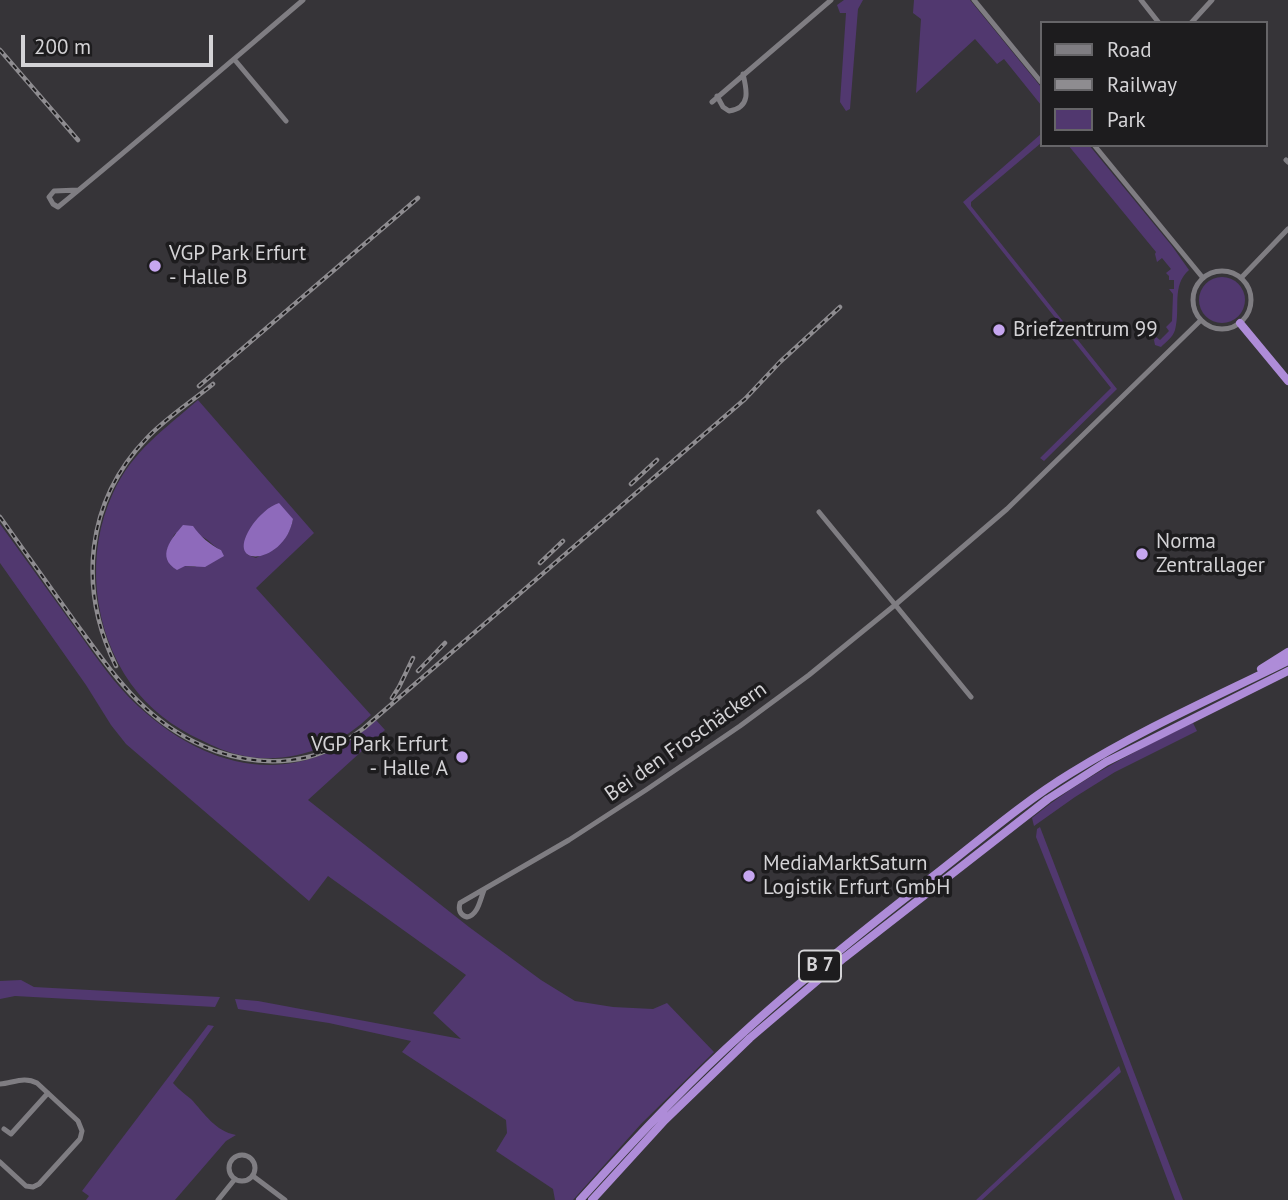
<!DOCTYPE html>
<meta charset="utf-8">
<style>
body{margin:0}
#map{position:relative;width:1288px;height:1200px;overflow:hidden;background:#363438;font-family:"PT Sans",sans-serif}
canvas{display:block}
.legend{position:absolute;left:1040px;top:21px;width:228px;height:126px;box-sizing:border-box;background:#1d1c1e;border:2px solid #666568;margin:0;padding:9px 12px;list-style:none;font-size:21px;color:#d4d3d6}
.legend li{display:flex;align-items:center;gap:14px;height:35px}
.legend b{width:35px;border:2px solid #666568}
.scale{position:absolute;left:21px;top:35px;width:192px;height:32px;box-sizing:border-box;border:4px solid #d4d3d6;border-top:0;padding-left:9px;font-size:21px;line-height:24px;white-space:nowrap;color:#d4d3d6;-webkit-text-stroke:5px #1d1c1e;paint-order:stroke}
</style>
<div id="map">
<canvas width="1288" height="1200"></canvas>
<ul class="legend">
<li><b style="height:9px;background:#7f7d82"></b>Road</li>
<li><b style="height:9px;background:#8e8c90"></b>Railway</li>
<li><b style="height:19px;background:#51386f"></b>Park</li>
</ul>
<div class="scale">200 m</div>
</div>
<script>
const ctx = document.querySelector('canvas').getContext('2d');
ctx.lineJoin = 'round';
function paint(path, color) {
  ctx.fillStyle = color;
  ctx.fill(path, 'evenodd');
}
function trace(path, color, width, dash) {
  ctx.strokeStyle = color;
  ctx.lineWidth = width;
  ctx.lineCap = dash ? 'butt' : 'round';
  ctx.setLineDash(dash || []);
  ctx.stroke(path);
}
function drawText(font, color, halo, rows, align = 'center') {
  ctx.font = font + ' "PT Sans",sans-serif';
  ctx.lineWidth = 7;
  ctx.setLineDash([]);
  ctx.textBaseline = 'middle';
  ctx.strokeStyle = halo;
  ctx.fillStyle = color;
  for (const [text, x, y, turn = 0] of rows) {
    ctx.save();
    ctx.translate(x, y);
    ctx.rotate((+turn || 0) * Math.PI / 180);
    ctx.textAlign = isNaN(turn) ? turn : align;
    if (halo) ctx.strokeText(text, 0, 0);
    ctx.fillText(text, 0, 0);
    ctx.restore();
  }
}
const green = new Path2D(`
 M 844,0 L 863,0 L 858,9 L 850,109 L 846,111 L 840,102 L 846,13 L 840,13 L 837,5 Z
 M 914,0 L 970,0 L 1041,87 L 1041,105 L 1004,59 L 997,64 L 975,39 L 916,93 L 921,19 L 913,13 Z
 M 1041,134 L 1041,143 L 971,202 L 971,206 L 1117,389 L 1044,461 L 1040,458 L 1111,388 L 963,202 Z
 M 1068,145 L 1089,145 L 1172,246 L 1189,270 C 1171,286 1181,308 1175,330 C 1173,337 1166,342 1161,347 L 1155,345 L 1154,340 L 1156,337 L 1160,340 L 1169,331 L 1166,327 L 1172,321 L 1173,294 L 1169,289 L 1174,289 L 1174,280 L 1169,280 L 1169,276 L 1166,273 L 1171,269 L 1162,258 L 1157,262 L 1155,254 L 1156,252 Z
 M1199 300a23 23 0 1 1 46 0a23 23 0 1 1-46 0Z
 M 198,400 L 314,533 L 256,588 L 371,715 C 338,748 286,766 240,755 C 226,752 213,746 201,740 C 173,727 149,709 131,684 C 92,629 85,553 113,493 C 132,451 165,429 198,400 ZM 293,519 C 289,541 273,548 256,558 L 248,555 L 245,551 ZM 176,533 C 186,534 198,533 206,539 C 212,543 214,547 221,550 L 195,567 L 185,566 L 167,550 L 174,535 Z
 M 0,524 C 26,560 52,596 78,632 C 96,657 115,685 138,706 C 211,773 299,790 376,720 L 385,730 L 308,800 L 469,927 L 541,980 L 575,1001 L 613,1007 L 653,1009 L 667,1003 L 714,1052 L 641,1124 L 573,1200 L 555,1200 L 553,1189 L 496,1151 L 507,1133 L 506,1120 L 402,1052 L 411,1041 L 329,1023 L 238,1009 L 235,999 L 258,1001 L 461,1039 L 433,1013 L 466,975 L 328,876 L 309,901 L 126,744 L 111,725 L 86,685 L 0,563 Z
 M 1193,723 L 1197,731 L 1115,772 L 1075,797 L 1034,826 L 1032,818 C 1081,778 1137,750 1193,723 Z
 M 1040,827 L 1183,1200 L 1175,1200 L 1083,955 L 1036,837 L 1037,829 Z
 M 21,980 L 34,987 L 220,997 L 215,1007 L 15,996 L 0,999 L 0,981 Z
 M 208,1025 L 214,1026 L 173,1083 C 179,1090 185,1094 191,1099 C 205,1114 215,1131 236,1135 L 226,1141 L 175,1200 L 86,1200 L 89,1196 L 82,1191 Z
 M 1119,1066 L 1121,1072 L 982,1200 L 976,1200 Z`);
const water = new Path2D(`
 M 279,503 L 293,519 C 285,565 220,571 253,524 C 259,516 269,506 279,503 Z
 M 183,525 L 193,526 C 200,536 210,545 221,550 L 224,556 L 205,567 L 185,566 L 177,570 C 155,557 172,538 183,525 Z`);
const minor = new Path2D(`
 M 974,0 L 1041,82
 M 1141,0 L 1159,23
 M 1191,23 L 1212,0
 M 234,59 L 286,121
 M 717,96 L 723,107 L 729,111 C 751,108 747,90 743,74
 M 712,102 L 831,0
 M 1094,145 L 1203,278
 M 1286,160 L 1288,162
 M 78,190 L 54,191 L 49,197 L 53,204 L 58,207 C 141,139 222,69 303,0
 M1193 300a29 29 0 1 1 58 0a29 29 0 1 1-58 0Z
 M 1241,278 L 1288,229
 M 819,512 L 971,697
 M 484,890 C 480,900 478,915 467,917 C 460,915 458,910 460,903 L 569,840 L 646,790 L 740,726 L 809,675 L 895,605 L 1007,509 L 1201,320
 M 0,1084 C 13,1083 24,1076 37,1083 L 78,1121 L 82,1131 L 80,1139 L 39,1184 L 33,1187 L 26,1186 L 0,1162
 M 4,1129 L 11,1134 L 48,1093
 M229 1168a13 13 0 1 1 26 0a13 13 0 1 1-26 0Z
 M 253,1176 L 285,1200
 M 218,1200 L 235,1179`);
const trunk = new Path2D(`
 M 1240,323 L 1288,381
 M 1261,669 L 1288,652
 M 580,1200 C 632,1142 685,1085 743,1033 C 802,979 864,930 927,881 C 974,845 1020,804 1071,773 C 1140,730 1215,697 1288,661
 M 592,1200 L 665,1120 L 750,1038 L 844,958 L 1048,799 L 1106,762 L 1288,671`);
const rail = new Path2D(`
 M 0,50 L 78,140
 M 199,386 L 418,198
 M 631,484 L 657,460
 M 0,517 C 25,552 50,587 75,622 C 95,649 114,677 138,701 C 182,745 246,772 308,757 C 329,752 348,740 364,728 L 745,399 L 780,362 L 840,307
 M 540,563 L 563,541
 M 116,666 C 78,589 85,502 147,438 C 166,418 191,402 213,384
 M 418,671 L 445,643
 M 392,698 L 399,687 L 413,658`);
const markers = [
 [155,266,7,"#c6a6f0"],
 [999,330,7,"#c6a6f0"],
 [1142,554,7,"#c6a6f0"],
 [462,757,7,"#c6a6f0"],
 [749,876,7,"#c6a6f0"]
];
const shields = [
 [820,966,42]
];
const shieldNames = [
 ["B 7",820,966]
];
const poiNames = [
 ["VGP Park Erfurt",169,254],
 ["- Halle B",169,278],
 ["Briefzentrum 99",1013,330],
 ["Norma",1156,542],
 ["Zentrallager",1156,566],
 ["VGP Park Erfurt",448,745,"right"],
 ["- Halle A",448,769,"right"],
 ["MediaMarktSaturn",763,864],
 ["Logistik Erfurt GmbH",763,888]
];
const streetNames = [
 ["Bei den Froschäckern",686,742,-35]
];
paint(green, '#51386f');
paint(water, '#8e6abb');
trace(minor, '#7f7d82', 5);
trace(trunk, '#ae8cd8', 8);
trace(rail, '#8e8c90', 4.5);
trace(rail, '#1d1c1e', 2, [5]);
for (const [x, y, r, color] of markers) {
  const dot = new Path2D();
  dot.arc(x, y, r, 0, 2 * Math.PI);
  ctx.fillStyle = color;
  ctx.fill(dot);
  trace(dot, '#1d1c1e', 2.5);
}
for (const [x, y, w] of shields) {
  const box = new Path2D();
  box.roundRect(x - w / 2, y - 15.5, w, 31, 5);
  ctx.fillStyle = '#1d1c1e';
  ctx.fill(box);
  trace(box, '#d4d3d6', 2);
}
drawText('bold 19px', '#d4d3d6', null, shieldNames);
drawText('21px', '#d4d3d6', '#1d1c1e', poiNames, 'left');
drawText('21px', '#d4d3d6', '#1d1c1e', streetNames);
</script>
